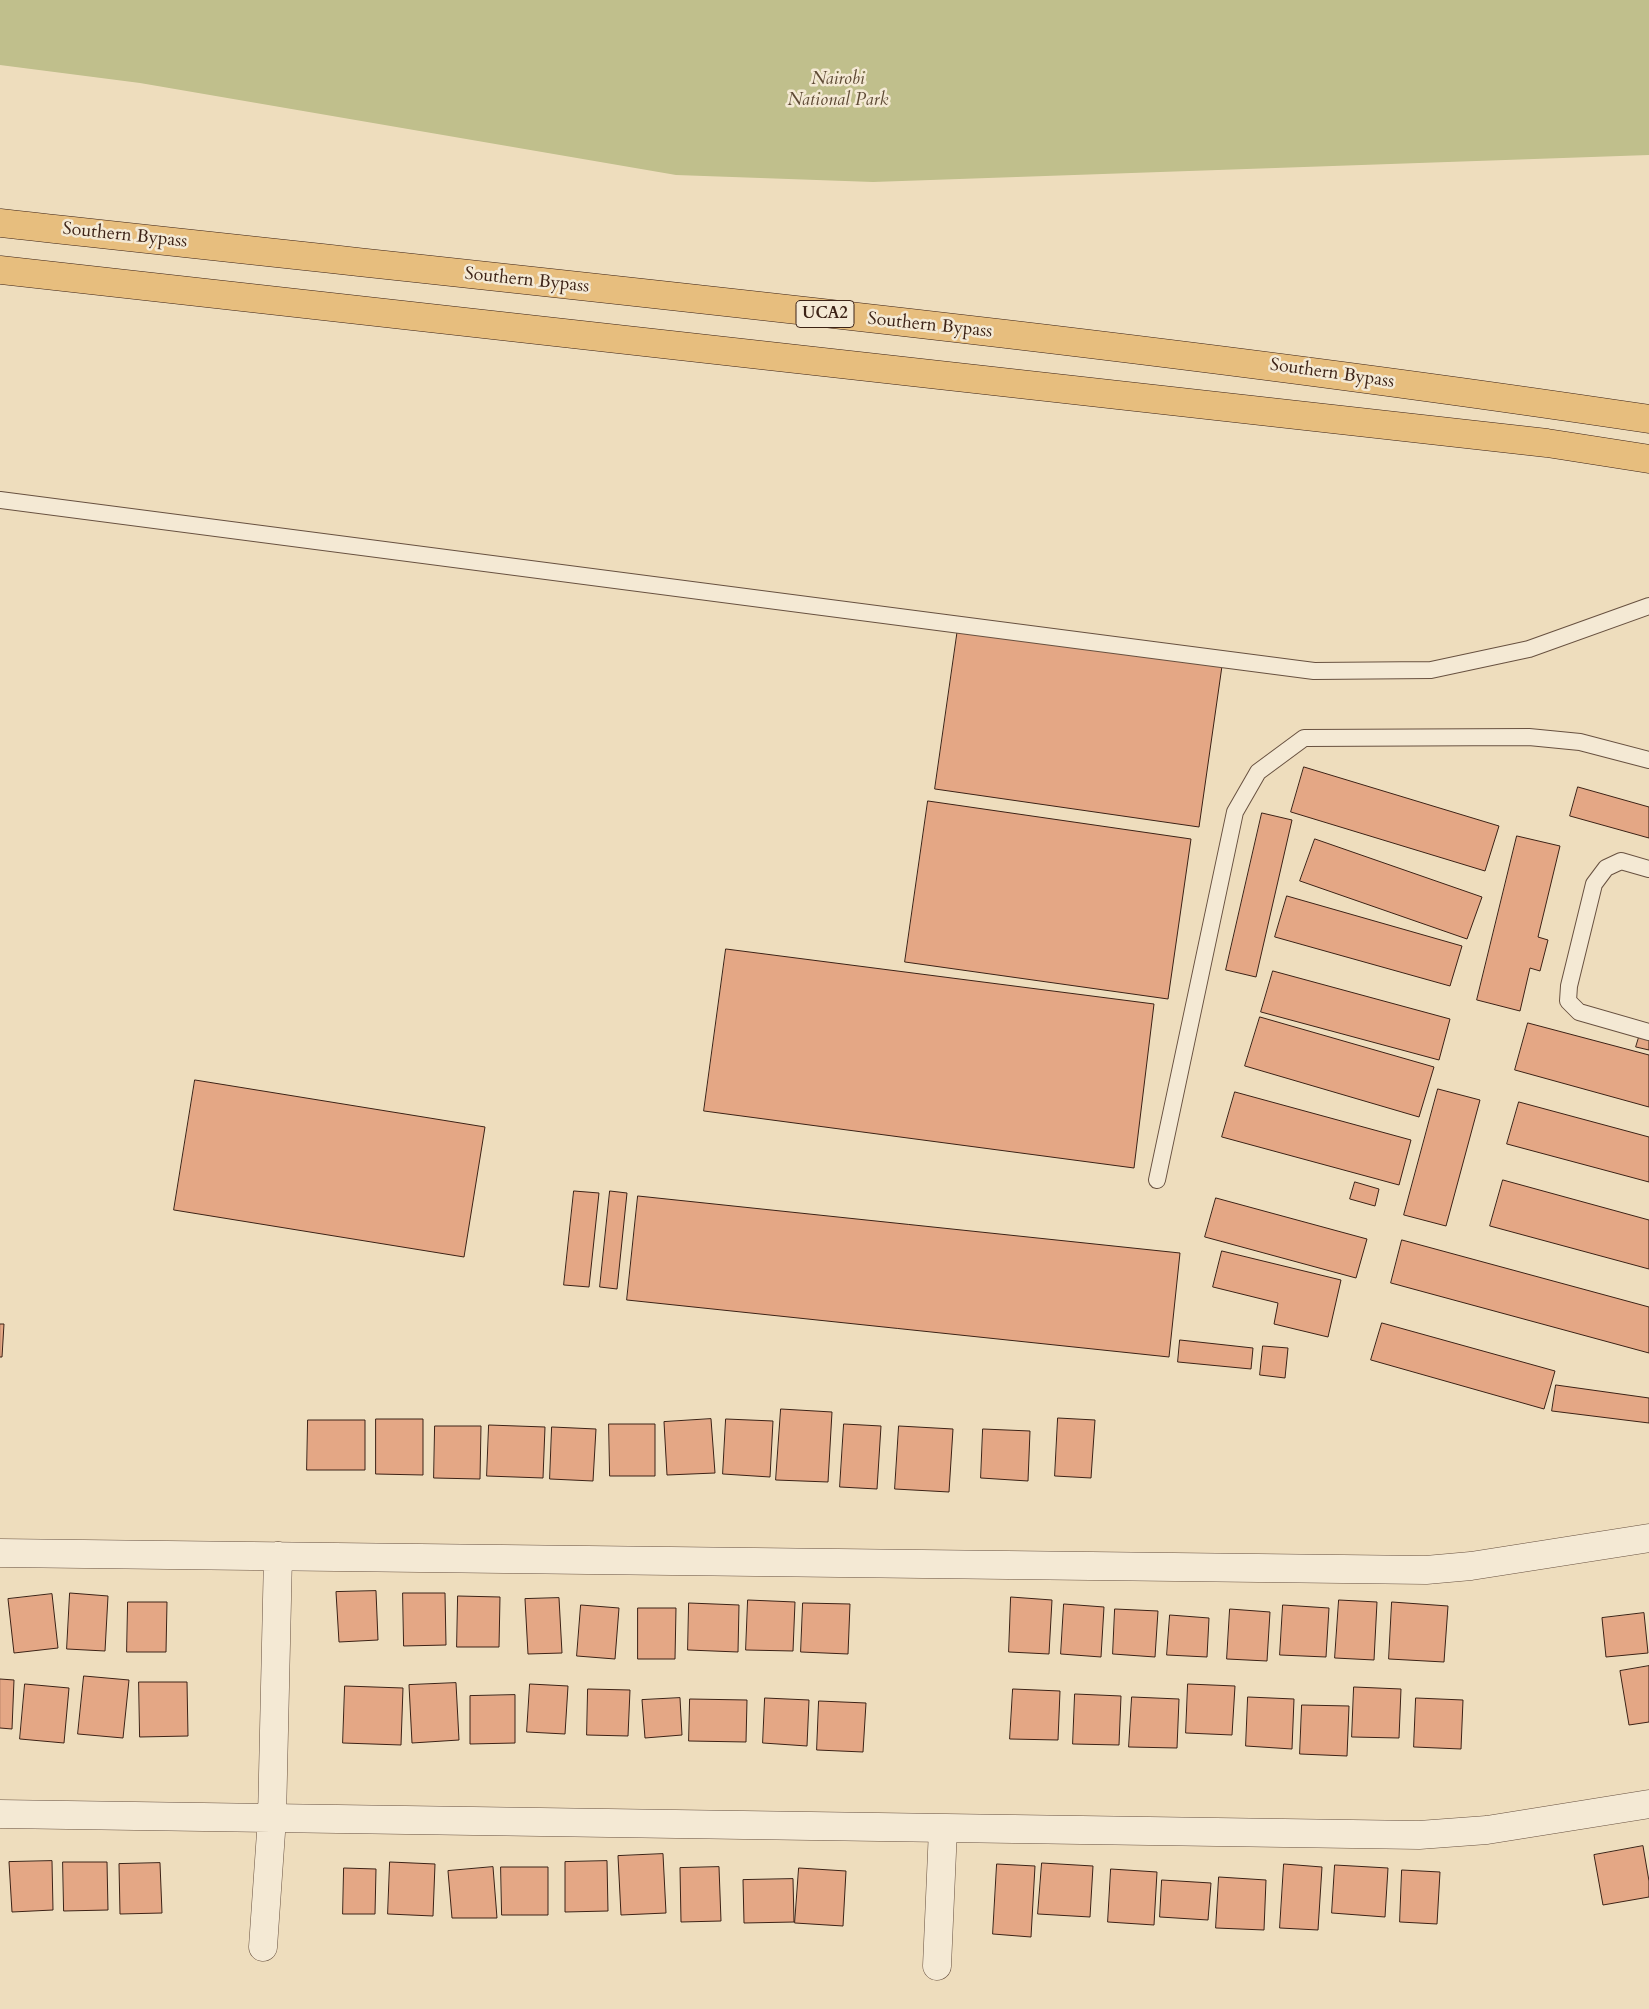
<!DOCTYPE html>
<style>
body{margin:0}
canvas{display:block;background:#eeddbd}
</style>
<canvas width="1649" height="2009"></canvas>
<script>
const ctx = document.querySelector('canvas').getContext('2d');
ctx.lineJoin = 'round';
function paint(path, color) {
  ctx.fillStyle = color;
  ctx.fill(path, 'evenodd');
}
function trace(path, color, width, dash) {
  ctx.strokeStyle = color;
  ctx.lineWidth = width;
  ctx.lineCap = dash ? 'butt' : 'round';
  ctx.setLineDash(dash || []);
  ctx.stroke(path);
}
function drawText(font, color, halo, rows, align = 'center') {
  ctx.font = font + ' Cardo,serif';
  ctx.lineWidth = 5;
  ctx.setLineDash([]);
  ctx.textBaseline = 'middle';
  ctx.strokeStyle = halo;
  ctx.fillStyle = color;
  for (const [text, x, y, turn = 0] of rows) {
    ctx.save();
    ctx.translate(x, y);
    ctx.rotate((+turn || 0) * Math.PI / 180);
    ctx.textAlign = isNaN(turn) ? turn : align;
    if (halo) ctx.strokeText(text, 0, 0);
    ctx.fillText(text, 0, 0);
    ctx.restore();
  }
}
const green = new Path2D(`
 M 0,0 L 1649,0 L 1649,155 L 873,182 L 676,175 L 140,83 L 0,65 Z`);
const building = new Path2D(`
 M 958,628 L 1222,666 L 1199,827 L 935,789 Z
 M 1304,767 L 1499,826 L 1485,871 L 1291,812 Z
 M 1578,787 L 1649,807 L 1649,838 L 1570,816 Z
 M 928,801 L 1191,839 L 1168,999 L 905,962 Z
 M 1262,813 L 1292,820 L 1256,977 L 1226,970 Z
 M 1517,836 L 1560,846 L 1538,937 L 1548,940 L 1540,971 L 1530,968 L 1520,1011 L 1477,1000 Z
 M 1315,839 L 1482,897 L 1467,939 L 1300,881 Z
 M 1287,896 L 1462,946 L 1450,986 L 1275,937 Z
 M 726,949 L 1154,1004 L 1134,1168 L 704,1111 Z
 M 1273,971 L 1450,1019 L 1439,1060 L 1261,1012 Z
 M 1260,1017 L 1434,1067 L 1419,1117 L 1245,1066 Z
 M 1528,1023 L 1649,1055 L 1649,1107 L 1515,1070 Z
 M 1640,1034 L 1649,1036 L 1649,1050 L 1636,1047 Z
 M 195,1080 L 485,1127 L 464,1257 L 174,1210 Z
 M 1438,1089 L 1480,1100 L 1446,1226 L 1404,1215 Z
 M 1235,1092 L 1411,1140 L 1399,1185 L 1222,1137 Z
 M 1519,1102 L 1649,1137 L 1649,1182 L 1507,1144 Z
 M 1503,1180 L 1649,1220 L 1649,1269 L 1490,1226 Z
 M 1355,1182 L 1379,1189 L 1375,1206 L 1350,1199 Z
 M 574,1191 L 599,1193 L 589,1287 L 564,1285 Z
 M 610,1191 L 627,1193 L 617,1289 L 600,1287 Z
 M 638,1196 L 1180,1253 L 1169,1357 L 627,1300 Z
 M 1216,1198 L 1367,1239 L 1356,1278 L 1205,1237 Z
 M 1402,1240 L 1649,1307 L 1649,1353 L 1391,1283 Z
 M 1222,1251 L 1341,1280 L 1328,1337 L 1274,1324 L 1278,1303 L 1213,1287 Z
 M 1382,1323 L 1555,1371 L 1544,1409 L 1371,1360 Z
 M 0,1324 L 4,1324 L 2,1357 L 0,1357 Z
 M 1180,1340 L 1253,1348 L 1251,1369 L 1178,1362 Z
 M 1263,1346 L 1288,1348 L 1285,1378 L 1260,1375 Z
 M 1556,1385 L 1649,1398 L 1649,1423 L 1552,1411 Z
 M 781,1409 L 832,1412 L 828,1482 L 776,1480 Z
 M 1058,1418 L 1095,1420 L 1091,1478 L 1055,1476 Z
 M 376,1419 L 423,1419 L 423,1475 L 376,1474 Z
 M 711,1419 L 715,1473 L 667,1475 L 664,1422 Z
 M 726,1419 L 773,1421 L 770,1477 L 723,1474 Z
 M 308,1420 L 365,1420 L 365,1470 L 307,1470 Z
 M 609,1424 L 655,1424 L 655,1476 L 610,1476 Z
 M 844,1424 L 881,1426 L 877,1489 L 840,1487 Z
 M 489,1425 L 545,1427 L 543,1478 L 487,1476 Z
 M 435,1426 L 481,1426 L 480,1479 L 434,1478 Z
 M 899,1426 L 953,1429 L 949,1492 L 895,1489 Z
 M 552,1427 L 596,1429 L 593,1481 L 550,1479 Z
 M 983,1429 L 1030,1431 L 1028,1481 L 981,1478 Z
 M 376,1591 L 378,1640 L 339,1642 L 336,1592 Z
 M 70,1593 L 108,1596 L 105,1651 L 67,1649 Z
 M 403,1593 L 445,1593 L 446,1645 L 404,1646 Z
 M 52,1594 L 58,1648 L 14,1653 L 8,1599 Z
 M 458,1596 L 500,1597 L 499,1647 L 457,1647 Z
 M 1011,1597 L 1052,1600 L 1049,1654 L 1009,1652 Z
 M 559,1598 L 562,1653 L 528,1654 L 525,1599 Z
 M 748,1600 L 795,1602 L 793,1651 L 746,1650 Z
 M 1339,1600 L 1377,1602 L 1374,1660 L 1335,1658 Z
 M 128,1602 L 167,1602 L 166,1652 L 127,1652 Z
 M 1392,1602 L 1448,1606 L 1444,1662 L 1389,1659 Z
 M 689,1603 L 739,1605 L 738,1652 L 688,1650 Z
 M 803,1603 L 850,1604 L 848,1654 L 801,1652 Z
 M 1064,1604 L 1104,1607 L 1101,1657 L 1061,1654 Z
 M 581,1605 L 619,1608 L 615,1659 L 577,1656 Z
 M 1283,1605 L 1329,1608 L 1326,1657 L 1280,1655 Z
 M 638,1608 L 676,1608 L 675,1659 L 638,1659 Z
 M 1115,1609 L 1158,1611 L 1155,1657 L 1113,1654 Z
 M 1230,1609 L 1270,1612 L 1267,1661 L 1227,1659 Z
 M 1644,1613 L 1648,1653 L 1606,1657 L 1602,1618 Z
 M 1170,1615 L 1209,1618 L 1207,1657 L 1167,1655 Z
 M 1649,1666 L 1649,1722 L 1629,1725 L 1620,1671 Z
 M 84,1676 L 129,1680 L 123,1738 L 78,1734 Z
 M 0,1679 L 14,1680 L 12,1729 L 0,1728 Z
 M 139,1682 L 187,1682 L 188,1736 L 140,1737 Z
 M 456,1683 L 459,1740 L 412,1743 L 409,1685 Z
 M 25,1684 L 69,1688 L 64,1743 L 20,1739 Z
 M 530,1684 L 568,1686 L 565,1734 L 527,1732 Z
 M 1188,1684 L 1235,1686 L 1232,1735 L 1186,1733 Z
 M 345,1686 L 403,1688 L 401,1745 L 343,1743 Z
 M 1354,1687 L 1401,1689 L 1399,1738 L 1352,1737 Z
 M 588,1689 L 630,1690 L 628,1736 L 587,1735 Z
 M 1013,1689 L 1060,1691 L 1058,1740 L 1010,1739 Z
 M 1075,1694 L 1121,1696 L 1119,1745 L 1073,1744 Z
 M 515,1695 L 515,1743 L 470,1744 L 470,1696 Z
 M 1132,1697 L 1179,1699 L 1177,1748 L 1129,1747 Z
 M 1248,1697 L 1294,1699 L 1292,1749 L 1246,1746 Z
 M 680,1698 L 682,1735 L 645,1738 L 642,1700 Z
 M 765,1698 L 809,1700 L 807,1746 L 763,1743 Z
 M 1416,1698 L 1463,1700 L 1461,1749 L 1414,1747 Z
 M 690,1699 L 747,1700 L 746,1742 L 689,1741 Z
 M 819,1701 L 866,1703 L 863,1752 L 817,1750 Z
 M 1302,1705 L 1349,1706 L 1347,1756 L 1300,1754 Z
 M 1643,1846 L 1649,1881 L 1649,1897 L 1603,1905 L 1594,1855 Z
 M 663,1854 L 666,1913 L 621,1915 L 618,1856 Z
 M 52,1861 L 53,1910 L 12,1912 L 9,1862 Z
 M 607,1861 L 608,1911 L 565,1912 L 565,1862 Z
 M 63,1862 L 107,1862 L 108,1910 L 64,1911 Z
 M 390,1862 L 435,1864 L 433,1916 L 388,1914 Z
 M 160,1863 L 162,1913 L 120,1914 L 119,1864 Z
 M 1042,1863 L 1093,1866 L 1090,1917 L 1038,1914 Z
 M 997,1864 L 1035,1866 L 1031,1937 L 993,1934 Z
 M 1284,1864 L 1322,1867 L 1318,1930 L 1280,1928 Z
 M 1335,1865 L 1388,1868 L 1385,1917 L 1332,1913 Z
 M 493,1867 L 497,1918 L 452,1918 L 448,1871 Z
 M 501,1867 L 548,1867 L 548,1915 L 502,1915 Z
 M 719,1867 L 721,1921 L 681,1922 L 680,1868 Z
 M 344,1868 L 376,1869 L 375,1914 L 343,1914 Z
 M 799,1868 L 846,1871 L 843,1926 L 795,1923 Z
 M 1111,1869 L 1157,1872 L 1154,1925 L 1108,1922 Z
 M 1402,1870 L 1440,1872 L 1437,1924 L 1400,1922 Z
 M 1219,1877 L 1266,1880 L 1264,1930 L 1216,1928 Z
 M 793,1879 L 794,1922 L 744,1923 L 743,1880 Z
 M 1162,1880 L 1211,1883 L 1208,1920 L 1160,1917 Z`);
const service = new Path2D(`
 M 0,500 L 1314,671 L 1431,670 L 1529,649 L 1649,606
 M 1649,869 L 1621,861 L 1606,868 L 1594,884 L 1569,986 L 1568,1001 L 1579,1012 L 1649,1032
 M 1157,1180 L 1235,812 L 1258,772 L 1304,738 L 1529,737 L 1580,742 L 1649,760`);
const minor = new Path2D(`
 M 0,1553 L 1426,1570 L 1471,1566 L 1649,1538
 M 0,1814 L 1419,1835 L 1487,1830 L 1649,1804
 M 263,1947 L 272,1818 L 278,1556
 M 937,1966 L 943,1829`);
const trunk = new Path2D(`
 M 0,223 C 550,284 1102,337 1649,419
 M 0,270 L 1547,443 L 1649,459`);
const shields = [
 [825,314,58]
];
const shieldNames = [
 ["UCA2",825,314]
];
const parkNames = [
 ["Nairobi",838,80],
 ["National Park",838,101]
];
const streetNames = [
 ["Southern Bypass",125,236,6],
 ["Southern Bypass",527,281,6],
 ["Southern Bypass",930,326,6],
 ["Southern Bypass",1332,374,8]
];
paint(green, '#c0bf8c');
paint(building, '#e4a785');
trace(building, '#3c2216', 1);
trace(service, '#685140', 18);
trace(minor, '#685140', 29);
trace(trunk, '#3c2216', 29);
trace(service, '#f4e9d4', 16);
trace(minor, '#f4e9d4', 28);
trace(trunk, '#e7be7e', 28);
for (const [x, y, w] of shields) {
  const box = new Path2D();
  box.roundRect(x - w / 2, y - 13.5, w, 27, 4);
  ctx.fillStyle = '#f4e9d4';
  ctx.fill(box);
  trace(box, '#3c2216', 1);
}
drawText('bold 16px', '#3c2216', null, shieldNames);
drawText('italic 18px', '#5d4934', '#f4e9d4', parkNames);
drawText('18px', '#3c2216', '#f4e9d4', streetNames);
</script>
